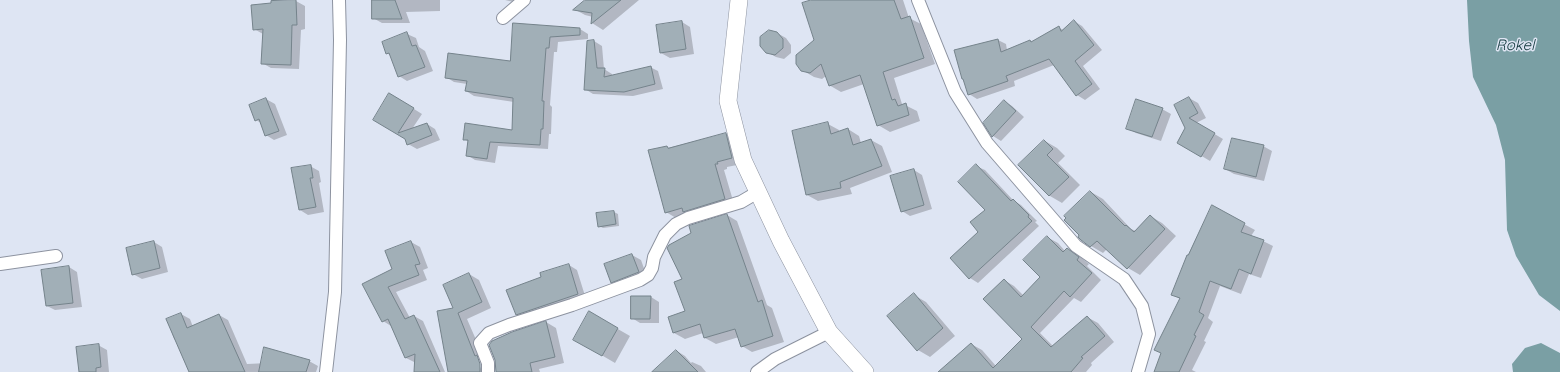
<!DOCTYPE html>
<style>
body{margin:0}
canvas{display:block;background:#dee5f3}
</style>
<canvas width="1560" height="372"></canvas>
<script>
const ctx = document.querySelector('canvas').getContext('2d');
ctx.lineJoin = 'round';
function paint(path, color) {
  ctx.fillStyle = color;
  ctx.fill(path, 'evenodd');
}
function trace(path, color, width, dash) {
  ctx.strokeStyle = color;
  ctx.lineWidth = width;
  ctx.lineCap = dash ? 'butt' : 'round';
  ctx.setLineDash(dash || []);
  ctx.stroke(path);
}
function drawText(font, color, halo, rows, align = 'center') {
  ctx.font = font + ' Quicksand,sans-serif';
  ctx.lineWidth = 3;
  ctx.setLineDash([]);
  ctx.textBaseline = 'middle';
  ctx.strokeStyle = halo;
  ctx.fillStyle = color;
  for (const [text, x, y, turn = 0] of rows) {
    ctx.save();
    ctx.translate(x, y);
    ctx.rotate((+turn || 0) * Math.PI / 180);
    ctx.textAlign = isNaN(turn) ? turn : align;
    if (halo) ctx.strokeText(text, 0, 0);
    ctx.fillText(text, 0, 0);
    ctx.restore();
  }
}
const water = new Path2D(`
 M 1467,0 L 1560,0 L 1560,311 L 1539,295 L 1516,256 L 1507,230 L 1505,160 L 1496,125 L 1473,77 L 1469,41 Z
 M 1541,343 L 1560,353 L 1560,372 L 1513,372 L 1512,364 L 1525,348 Z`);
const shadow = new Path2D(`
 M 373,0 L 440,0 L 440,11 L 406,12 L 410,23 L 382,23 L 373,18 Z
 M 505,0 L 527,0 L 522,4 Z
 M 586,0 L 639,0 L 603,30 L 592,23 L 593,17 L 585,15 L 574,9 Z
 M 814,0 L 903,0 L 909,18 L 921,24 L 935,64 L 894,78 L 902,104 L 905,105 L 917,111 L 920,121 L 890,132 L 878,125 L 864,84 L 841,92 L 829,85 L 826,76 L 822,79 L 814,77 L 802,70 L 815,40 Z
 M 296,1 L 305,6 L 305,29 L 301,30 L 299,69 L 271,68 L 262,63 L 263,34 L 254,29 Z
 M 1074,21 L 1082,26 L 1102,50 L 1083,66 L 1100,89 L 1085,100 L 1077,95 L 1054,65 L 1014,81 L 1015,86 L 977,99 L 969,94 L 998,40 L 1006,44 L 1007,50 L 1030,41 L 1032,42 L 1058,27 L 1063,30 Z
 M 682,22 L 690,27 L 694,54 L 670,58 L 661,53 Z
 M 514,24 L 580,29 L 588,34 L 588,39 L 558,42 L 557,52 L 554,52 L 550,105 L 552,107 L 551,134 L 549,134 L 548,149 L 498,146 L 495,163 L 475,160 L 467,155 L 469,142 L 464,139 L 513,131 L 514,102 L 474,96 L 466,91 L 467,84 L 454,82 L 446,77 L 511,63 Z
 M 777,33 L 786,38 L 791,45 L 791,53 L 784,59 L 776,57 L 767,52 Z
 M 407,34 L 416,38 L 419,47 L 425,51 L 433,71 L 407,81 L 399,76 L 391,56 L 387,53 Z
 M 594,41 L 602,46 L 604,69 L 612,74 L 612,76 L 650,67 L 658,71 L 663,89 L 633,96 L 593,94 L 585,89 Z
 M 390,94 L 422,114 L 412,129 L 427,124 L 435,129 L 440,140 L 417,149 L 408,144 L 406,139 L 374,119 Z
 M 1189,98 L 1198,103 L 1206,118 L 1196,123 L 1223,139 L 1210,161 L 1178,142 L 1186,128 Z
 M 266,99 L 275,104 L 287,135 L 274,140 L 266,135 L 261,123 L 256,120 Z
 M 1004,101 L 1012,106 L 1024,117 L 1001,141 L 993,136 L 984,123 Z
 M 1162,109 L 1171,114 L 1161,141 L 1136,133 L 1127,128 Z
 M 828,124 L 839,130 L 839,132 L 848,129 L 859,136 L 861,143 L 871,140 L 882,146 L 892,172 L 850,188 L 852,194 L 818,201 L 807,195 Z
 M 726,134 L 736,140 L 742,164 L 727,167 L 727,169 L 724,170 L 734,204 L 676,218 L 666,212 L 667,147 L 671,149 Z
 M 1045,141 L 1057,148 L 1065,156 L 1058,163 L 1080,185 L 1062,203 L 1050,196 L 1020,165 Z
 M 1263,146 L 1272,151 L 1264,181 L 1234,174 L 1225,169 Z
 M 310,166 L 319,171 L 321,182 L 319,183 L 324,212 L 308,215 L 300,210 Z
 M 976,166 L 985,170 L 1013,200 L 1021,205 L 1037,221 L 1035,222 L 1039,226 L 978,283 L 970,278 L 979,232 L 987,210 Z
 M 914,170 L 922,175 L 932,209 L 910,216 L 902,211 Z
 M 1091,192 L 1103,199 L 1131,229 L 1136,231 L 1150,216 L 1162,223 L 1176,236 L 1140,275 L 1128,268 L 1107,249 L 1103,253 L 1091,246 Z
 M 1212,207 L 1255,230 L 1251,236 L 1263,241 L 1273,246 L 1261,278 L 1249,274 L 1241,294 L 1220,286 L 1208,318 L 1213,322 L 1204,341 L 1206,342 L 1192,370 L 1196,372 L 1155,372 L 1162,353 L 1156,350 L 1180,299 L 1173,295 Z
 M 614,212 L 618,214 L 619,226 L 603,228 L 599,226 Z
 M 727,215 L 737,221 L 767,305 L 772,308 L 784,342 L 752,352 L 742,346 L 739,337 L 716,344 L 705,338 L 703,333 L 685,339 L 674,333 L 670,318 L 686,311 L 684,279 Z
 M 1047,237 L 1058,243 L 1065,251 L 1068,249 L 1078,255 L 1089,264 L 1087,266 L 1101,280 L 1081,302 L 1074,298 L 1040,333 L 1054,347 L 1087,317 L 1098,323 L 1114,342 L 1091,363 L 1092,365 L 1086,372 L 939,372 L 971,344 L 982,350 L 996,366 L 1023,339 L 1004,280 L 1014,286 L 1024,296 L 1042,277 Z
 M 154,242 L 162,247 L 168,272 L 142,279 L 133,274 Z
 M 411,242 L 420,247 L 428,268 L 423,270 L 427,280 L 396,292 L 410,318 L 414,316 L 423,321 L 445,372 L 415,372 L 416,362 L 414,362 L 406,358 L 391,326 L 383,321 L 364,285 L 393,269 Z
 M 632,255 L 641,260 L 647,277 L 620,287 L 612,282 Z
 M 569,265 L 577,270 L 586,299 L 525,319 L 516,314 L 542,277 Z
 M 69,267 L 77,272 L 82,307 L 55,310 L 47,306 Z
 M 469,274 L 479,280 L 491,308 L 467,319 L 490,372 L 449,372 L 455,309 ZM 476,356 L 478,356 L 483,369 L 481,369 Z
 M 914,295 L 926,302 L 955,336 L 930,357 L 918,350 Z
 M 651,297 L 659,302 L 659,323 L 640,323 L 632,318 Z
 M 590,313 L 630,336 L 615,363 L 574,339 Z
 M 181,314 L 190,319 L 193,327 L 219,315 L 228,320 L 247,364 L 309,361 L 318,366 L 316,372 L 211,372 L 174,339 L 167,320 Z
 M 546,322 L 556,328 L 564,363 L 539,369 L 540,372 L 502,372 Z
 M 98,345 L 107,350 L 109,372 L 80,372 Z
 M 677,351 L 685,356 L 691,363 L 692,362 L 701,366 L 706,372 L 653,372 Z`);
const building = new Path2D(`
 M 296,0 L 297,25 L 292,25 L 291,65 L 261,64 L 263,29 L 253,30 L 251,5 L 271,3 L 271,1 Z
 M 372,0 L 395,0 L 402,19 L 372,19 Z
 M 585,0 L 621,0 L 591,24 L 592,13 L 573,10 Z
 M 811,0 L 894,0 L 901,19 L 910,16 L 924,58 L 883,72 L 892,100 L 895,99 L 898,106 L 906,103 L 909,115 L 877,126 L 860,75 L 829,86 L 821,64 L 810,73 L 801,71 L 796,64 L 796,55 L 814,40 L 802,3 Z
 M 1074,20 L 1094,45 L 1075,61 L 1092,84 L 1076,96 L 1049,59 L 1006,76 L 1008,81 L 968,95 L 963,79 L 962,79 L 954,50 L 998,39 L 1001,52 L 1030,40 L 1031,42 L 1059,26 L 1061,31 Z
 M 682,21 L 686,49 L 660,53 L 656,25 Z
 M 513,23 L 580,28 L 580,35 L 550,37 L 549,48 L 546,48 L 542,101 L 544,101 L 543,129 L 541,129 L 540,145 L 490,142 L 487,159 L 466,156 L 468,140 L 463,140 L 465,123 L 512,130 L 513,98 L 465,91 L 467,81 L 445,78 L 448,53 L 510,61 Z
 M 769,30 L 777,32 L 783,39 L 783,48 L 775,55 L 766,53 L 760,46 L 760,37 Z
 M 407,32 L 412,46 L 416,45 L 425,67 L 398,77 L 389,53 L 386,54 L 382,42 Z
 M 594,40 L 597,68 L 605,68 L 604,77 L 651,66 L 655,84 L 624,92 L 584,90 L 587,41 Z
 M 389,93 L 414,108 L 398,133 L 427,123 L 432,135 L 407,145 L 405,139 L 373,120 Z
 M 1189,97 L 1198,113 L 1189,118 L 1215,133 L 1201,157 L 1177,143 L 1185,128 L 1174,105 Z
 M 266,98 L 279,131 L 265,136 L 259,119 L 255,121 L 249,105 Z
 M 1136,99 L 1163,108 L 1152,137 L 1126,129 Z
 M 1004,100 L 1016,111 L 992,137 L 983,123 Z
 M 828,122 L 831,134 L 848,128 L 853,145 L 871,139 L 882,166 L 840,182 L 841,188 L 806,195 L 792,131 Z
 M 726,133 L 732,158 L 717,162 L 718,164 L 715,164 L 725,199 L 683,212 L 682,208 L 665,213 L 648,150 L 667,146 L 668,148 Z
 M 1232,138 L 1264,145 L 1256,177 L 1224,169 Z
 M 1044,140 L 1053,149 L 1047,155 L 1069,177 L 1049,196 L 1018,165 Z
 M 976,164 L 1011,201 L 1013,199 L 1029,215 L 1028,217 L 1032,221 L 969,279 L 950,258 L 978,232 L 970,222 L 985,210 L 958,182 Z
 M 311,165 L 313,178 L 310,178 L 316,207 L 299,210 L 291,168 Z
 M 914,169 L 924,205 L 901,212 L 890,176 Z
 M 1090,191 L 1125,226 L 1126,225 L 1134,232 L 1150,215 L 1165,229 L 1127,269 L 1097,241 L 1090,247 L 1081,240 L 1078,237 L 1079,235 L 1064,220 L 1066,218 L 1064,216 Z
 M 1212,205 L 1245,223 L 1241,232 L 1264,240 L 1251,274 L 1239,269 L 1231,289 L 1210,281 L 1199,312 L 1204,315 L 1194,335 L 1196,336 L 1179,372 L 1154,372 L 1161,353 L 1154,350 L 1180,298 L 1171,295 L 1187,255 L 1188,255 Z
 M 614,211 L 616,224 L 598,227 L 596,213 Z
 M 727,214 L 758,302 L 762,300 L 773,336 L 741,347 L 735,329 L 704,338 L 700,324 L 673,333 L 668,317 L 685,311 L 674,282 L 682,279 L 667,248 L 669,245 L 691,233 L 689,226 Z
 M 1047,236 L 1063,252 L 1067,248 L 1079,257 L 1077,260 L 1092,273 L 1070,297 L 1064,291 L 1031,327 L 1051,347 L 1087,316 L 1105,336 L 1081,357 L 1083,358 L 1071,372 L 938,372 L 971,343 L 993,368 L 1022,339 L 983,299 L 1004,279 L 1021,297 L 1040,277 L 1023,260 Z
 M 154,241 L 160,268 L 132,275 L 126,248 Z
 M 411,241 L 420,264 L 415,265 L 419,275 L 388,287 L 405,319 L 414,315 L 440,372 L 414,372 L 415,354 L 405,358 L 388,319 L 382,322 L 362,284 L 392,269 L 385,251 Z
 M 632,254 L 639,272 L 611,283 L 604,264 Z
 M 569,264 L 578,294 L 516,315 L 506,290 L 541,277 L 540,273 Z
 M 69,266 L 73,303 L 46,306 L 41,270 Z
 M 469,273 L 482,302 L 458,313 L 475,356 L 477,355 L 480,364 L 480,372 L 448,372 L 437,311 L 453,308 L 443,285 Z
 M 914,293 L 943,328 L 917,351 L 887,316 Z
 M 631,296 L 651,296 L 650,319 L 631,319 Z
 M 589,311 L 618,328 L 602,356 L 573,340 Z
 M 181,313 L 187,328 L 219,314 L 245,372 L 189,372 L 166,319 Z
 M 546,321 L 555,357 L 530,363 L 532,372 L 496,372 L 495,360 L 489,345 L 492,341 L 512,332 Z
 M 99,344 L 101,367 L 96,368 L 96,372 L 79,372 L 76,347 Z
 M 264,347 L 310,360 L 306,372 L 259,372 Z
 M 676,350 L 698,372 L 652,372 Z`);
const street = new Path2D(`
 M 918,0 L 955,92 L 987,143 L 1076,246 L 1124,279 L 1142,306 L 1149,334 L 1138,372
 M 503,18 L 524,0
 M 0,264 L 56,256
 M 326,372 L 335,292 L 340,40 L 339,0
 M 488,372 L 488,363 L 480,343 L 489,333 L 509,325 L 572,305 L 640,280 L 648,275 L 652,268 L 654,257 L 665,235 L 676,224 L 688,218 L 741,202 L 758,192
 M 757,372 L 775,359 L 829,332`);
const secondary = new Path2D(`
 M 739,0 L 728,101 L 743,160 L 781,241 L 829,332 L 865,372`);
const waterNames = [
 ["Rokel",1515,45]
];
paint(water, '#7a9fa4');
paint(shadow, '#0003');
paint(building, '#a1afb7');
trace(building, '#75838b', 1);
trace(street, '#8d93a0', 14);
trace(secondary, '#8d93a0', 18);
trace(street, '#fff', 12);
trace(secondary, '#fff', 17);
drawText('italic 15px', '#12383d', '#dee5f3', waterNames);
</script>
